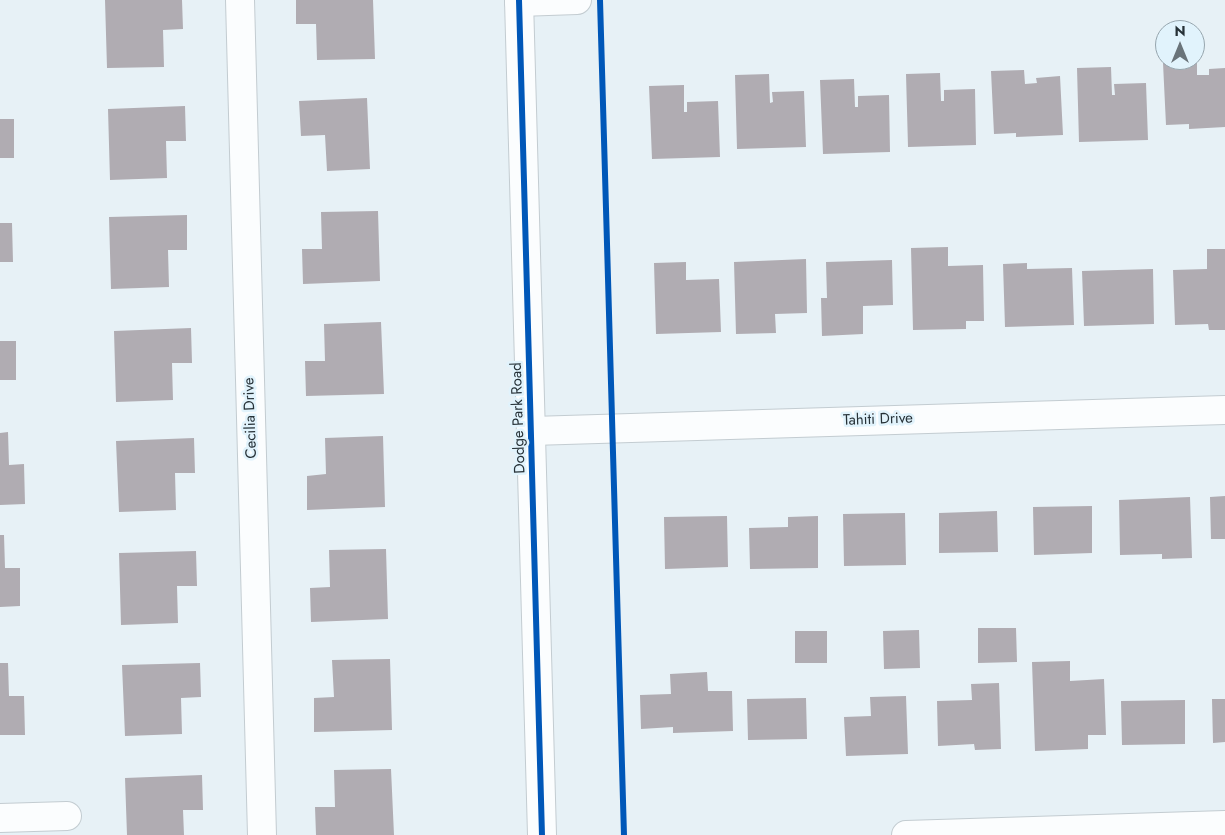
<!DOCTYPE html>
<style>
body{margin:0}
#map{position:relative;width:1225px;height:835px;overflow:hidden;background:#e7f1f6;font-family:Jost,sans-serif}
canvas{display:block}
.north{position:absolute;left:1155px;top:20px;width:50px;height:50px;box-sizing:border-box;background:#e1f3fc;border:1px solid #96a5ad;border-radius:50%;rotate:0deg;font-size:14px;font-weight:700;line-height:20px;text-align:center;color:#263137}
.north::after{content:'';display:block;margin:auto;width:18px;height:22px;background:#6a747a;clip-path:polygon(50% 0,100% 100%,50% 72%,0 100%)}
</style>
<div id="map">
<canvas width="1225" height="835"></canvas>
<div class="north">N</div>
</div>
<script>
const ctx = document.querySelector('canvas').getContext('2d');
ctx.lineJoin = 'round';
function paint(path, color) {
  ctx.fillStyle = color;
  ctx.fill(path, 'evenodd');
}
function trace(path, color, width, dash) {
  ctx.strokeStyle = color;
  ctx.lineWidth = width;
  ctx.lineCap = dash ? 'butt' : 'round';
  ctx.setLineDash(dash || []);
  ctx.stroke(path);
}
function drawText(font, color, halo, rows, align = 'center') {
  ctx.font = font + ' Jost,sans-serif';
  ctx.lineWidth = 5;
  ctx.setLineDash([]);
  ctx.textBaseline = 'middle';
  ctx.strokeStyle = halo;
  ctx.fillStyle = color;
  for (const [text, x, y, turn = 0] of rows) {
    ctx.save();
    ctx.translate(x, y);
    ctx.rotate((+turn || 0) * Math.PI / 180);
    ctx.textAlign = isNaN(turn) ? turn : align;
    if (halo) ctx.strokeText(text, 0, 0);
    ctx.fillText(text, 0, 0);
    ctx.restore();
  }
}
const building = new Path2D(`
 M 105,0 L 182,0 L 183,29 L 163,30 L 164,67 L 107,68 Z
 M 296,0 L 373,0 L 375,59 L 317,60 L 316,24 L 296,24 Z
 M 1197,61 L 1197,75 L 1209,75 L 1209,69 L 1225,68 L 1225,127 L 1189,129 L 1189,124 L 1166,125 L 1163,63 Z
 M 1111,67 L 1112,95 L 1115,95 L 1114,84 L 1146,83 L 1148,140 L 1079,142 L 1077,68 Z
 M 1024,70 L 1025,84 L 1037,83 L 1036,78 L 1060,76 L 1063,135 L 1016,137 L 1016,133 L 994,134 L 991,71 Z
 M 940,73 L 941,101 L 944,101 L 944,90 L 975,89 L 976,145 L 908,147 L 906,74 Z
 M 769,74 L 770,103 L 773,102 L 772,92 L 804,91 L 806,147 L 737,149 L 735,75 Z
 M 854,79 L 855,107 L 858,107 L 858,96 L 889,95 L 890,152 L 823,154 L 820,80 Z
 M 684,85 L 684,112 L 687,112 L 687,102 L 718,101 L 720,157 L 652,159 L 649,86 Z
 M 367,98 L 370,169 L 327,171 L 325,135 L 301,136 L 299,101 Z
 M 185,106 L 186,141 L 166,141 L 167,178 L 110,180 L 108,109 Z
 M 0,119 L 14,119 L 14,158 L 0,158 Z
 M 378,211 L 380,281 L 303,284 L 302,249 L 322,249 L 321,212 Z
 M 187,215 L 187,250 L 168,250 L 169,287 L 111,289 L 109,217 Z
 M 0,223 L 12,223 L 13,262 L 0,262 Z
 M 948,247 L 948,266 L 983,265 L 984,321 L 966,321 L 966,329 L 913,330 L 911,248 Z
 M 1207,249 L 1225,249 L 1225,330 L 1209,330 L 1208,324 L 1175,325 L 1173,270 L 1207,269 Z
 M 806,259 L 807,313 L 775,314 L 776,333 L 736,334 L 734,262 Z
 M 892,260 L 893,305 L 863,306 L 863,334 L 822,336 L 821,298 L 827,298 L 826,262 Z
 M 686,262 L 686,280 L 719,279 L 721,332 L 656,334 L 654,263 Z
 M 1027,263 L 1027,269 L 1072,268 L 1074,325 L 1005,327 L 1003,264 Z
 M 1153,269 L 1154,324 L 1084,326 L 1082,271 Z
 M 381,322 L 384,394 L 306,396 L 305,361 L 325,361 L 324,324 Z
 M 191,328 L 192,363 L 172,363 L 173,400 L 116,402 L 114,331 Z
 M 0,341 L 16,341 L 16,380 L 0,380 Z
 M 8,432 L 9,465 L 24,464 L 25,504 L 0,505 L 0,433 Z
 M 383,436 L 385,507 L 307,510 L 307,476 L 326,474 L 325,438 Z
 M 194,438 L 195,473 L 175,473 L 176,510 L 119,512 L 116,441 Z
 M 1225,496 L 1225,539 L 1211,539 L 1210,497 Z
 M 1190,497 L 1192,558 L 1162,559 L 1162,554 L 1120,555 L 1119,500 Z
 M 1092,506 L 1092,553 L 1034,555 L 1033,507 Z
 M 997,511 L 998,552 L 939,553 L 939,513 Z
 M 905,513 L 906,565 L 844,566 L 843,514 Z
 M 727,516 L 728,567 L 665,569 L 664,517 Z
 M 818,516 L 818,568 L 750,569 L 749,528 L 788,527 L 788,517 Z
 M 0,535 L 4,535 L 5,568 L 20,568 L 20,606 L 0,607 Z
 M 386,549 L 388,619 L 311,622 L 310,588 L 330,587 L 329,550 Z
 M 196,551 L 197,586 L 177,586 L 178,623 L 121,625 L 119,553 Z
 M 978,628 L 1016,628 L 1017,662 L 978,663 Z
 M 919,630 L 920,668 L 884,669 L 883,631 Z
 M 795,631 L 827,631 L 827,663 L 795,663 Z
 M 390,659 L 392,730 L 314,732 L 314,698 L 334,697 L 332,660 Z
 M 1070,661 L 1070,681 L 1104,679 L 1106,735 L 1088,735 L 1088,749 L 1035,751 L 1032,662 Z
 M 0,663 L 8,663 L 9,696 L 24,696 L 25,735 L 0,735 Z
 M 200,663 L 201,697 L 181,698 L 182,734 L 125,736 L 122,665 Z
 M 707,672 L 708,691 L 732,691 L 733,731 L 673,733 L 673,727 L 641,729 L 640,695 L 671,694 L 670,674 Z
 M 999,683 L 1001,749 L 975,750 L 974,744 L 938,746 L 937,701 L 972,700 L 971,684 Z
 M 906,696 L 908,754 L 846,756 L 844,717 L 871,716 L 870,697 Z
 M 806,698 L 807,739 L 748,740 L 747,699 Z
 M 1212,699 L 1225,699 L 1225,742 L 1213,743 Z
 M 1185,700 L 1185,744 L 1122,745 L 1121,701 Z
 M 391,769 L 394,835 L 316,835 L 315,807 L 335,807 L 334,770 Z
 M 202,775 L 203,810 L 183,810 L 184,835 L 127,835 L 125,778 Z`);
const minor = new Path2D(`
 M 240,0 L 262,835
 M 519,2 L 577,0
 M 532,431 L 1225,410
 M 0,818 L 67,816
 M 906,835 L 1225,825`);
const tertiary = new Path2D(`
 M 519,0 L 542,835`);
const cycleway = new Path2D(`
 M 519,0 L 542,835
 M 600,0 L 624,835`);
const streetNames = [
 ["Cecilia Drive",251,418,-92],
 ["Dodge Park Road",519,418,-92],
 ["Tahiti Drive",878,420,-2]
];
paint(building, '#b0acb2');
trace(minor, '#c3ccd1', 30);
trace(tertiary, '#c3ccd1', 30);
trace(minor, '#fbfdfe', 28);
trace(tertiary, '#fbfdfe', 28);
trace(cycleway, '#0057b8', 6);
drawText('15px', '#263137', '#e1f3fc', streetNames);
</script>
